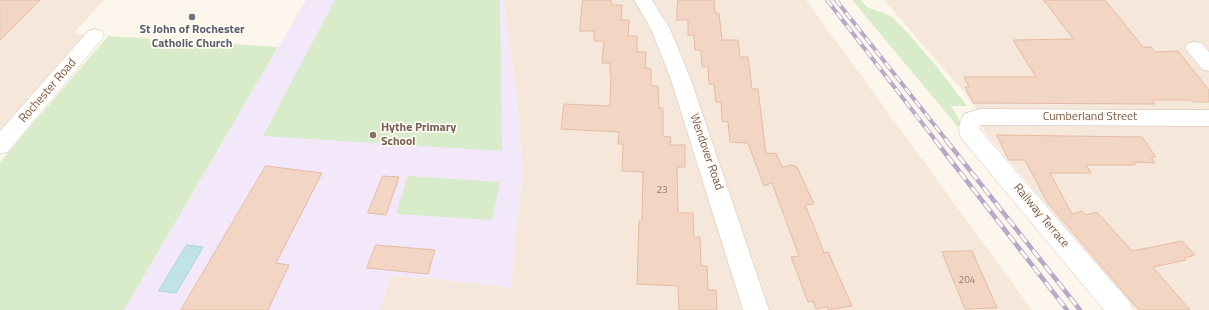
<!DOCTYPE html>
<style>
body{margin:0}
canvas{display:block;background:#fdf6ec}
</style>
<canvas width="1209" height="310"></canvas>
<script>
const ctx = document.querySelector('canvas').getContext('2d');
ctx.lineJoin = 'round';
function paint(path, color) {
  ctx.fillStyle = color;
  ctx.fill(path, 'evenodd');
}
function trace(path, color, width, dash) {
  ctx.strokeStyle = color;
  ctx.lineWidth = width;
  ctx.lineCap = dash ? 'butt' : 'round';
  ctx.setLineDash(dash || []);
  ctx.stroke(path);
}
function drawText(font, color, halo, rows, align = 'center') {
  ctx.font = font + ' "Titillium Web",sans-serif';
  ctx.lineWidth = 3.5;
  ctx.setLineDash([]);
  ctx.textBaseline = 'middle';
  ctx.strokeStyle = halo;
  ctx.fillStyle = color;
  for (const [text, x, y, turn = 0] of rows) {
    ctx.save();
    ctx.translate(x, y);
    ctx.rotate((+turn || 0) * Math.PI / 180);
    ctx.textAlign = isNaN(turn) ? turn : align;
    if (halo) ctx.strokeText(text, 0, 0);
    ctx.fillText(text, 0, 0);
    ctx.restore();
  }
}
const residential = new Path2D(`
 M 0,0 L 104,0 L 74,33 L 89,35 L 0,138 Z
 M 503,0 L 806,0 L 1032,310 L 379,310 L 391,276 L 428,278 L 511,288 L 522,172 L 517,98 Z
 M 884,0 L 1209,0 L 1209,310 L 1136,310 L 985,133 L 973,103 Z`);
const education = new Path2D(`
 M 306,0 L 503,0 L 517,98 L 522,172 L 511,288 L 428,278 L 391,276 L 379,310 L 124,310 Z`);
const green = new Path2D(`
 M 335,0 L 500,0 L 502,151 L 263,136 Z
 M 852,0 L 861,0 L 867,7 L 891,16 L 907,32 L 937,67 L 967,106 L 951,106 L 960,121 L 960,125 L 958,127 Z
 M 108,36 L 278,47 L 124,310 L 0,310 L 0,162 Z
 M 408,176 L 500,182 L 492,220 L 396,214 Z`);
const water = new Path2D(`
 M 187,245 L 203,247 L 176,293 L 159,291 Z`);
const building = new Path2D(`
 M 0,0 L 40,0 L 0,40 Z
 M 583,0 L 611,0 L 611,5 L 622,5 L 621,20 L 629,20 L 628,36 L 637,36 L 637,52 L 646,52 L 645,68 L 651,69 L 651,86 L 658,86 L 659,108 L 663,108 L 663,136 L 671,137 L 670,145 L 685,145 L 685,167 L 677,167 L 678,213 L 693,213 L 694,237 L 700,237 L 701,266 L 707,266 L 708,290 L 716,290 L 717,310 L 679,310 L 678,286 L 637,284 L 639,221 L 642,221 L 643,172 L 622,171 L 623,144 L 618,144 L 619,132 L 561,129 L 564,104 L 610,106 L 611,74 L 610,74 L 610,63 L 602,63 L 604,41 L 594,41 L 594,31 L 580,31 Z
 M 678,0 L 714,0 L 715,13 L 719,13 L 722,40 L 738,40 L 740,57 L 748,57 L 752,89 L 758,89 L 766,154 L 776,153 L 782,167 L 792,165 L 797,167 L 814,204 L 805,205 L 817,234 L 824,253 L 828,252 L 852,306 L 828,310 L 828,307 L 816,309 L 813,301 L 808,302 L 791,257 L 799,256 L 772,183 L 764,186 L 748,143 L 730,142 L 728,122 L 722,121 L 721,102 L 716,102 L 714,84 L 709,84 L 708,67 L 702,67 L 701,50 L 695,50 L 694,35 L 688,35 L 688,20 L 677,20 Z
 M 1044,0 L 1105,0 L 1143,47 L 1151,47 L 1154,52 L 1178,51 L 1209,90 L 1209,102 L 1193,102 L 1191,100 L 1152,100 L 1155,104 L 973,103 L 965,87 L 969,87 L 964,77 L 1036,77 L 1013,40 L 1073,39 Z
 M 997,135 L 1142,137 L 1156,157 L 1151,157 L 1155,163 L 1134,162 L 1135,165 L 1086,165 L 1091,173 L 1050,173 L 1072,214 L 1082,211 L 1086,215 L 1097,212 L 1132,251 L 1182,241 L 1195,255 L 1184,258 L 1186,260 L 1153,267 L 1190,310 L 1139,310 L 1047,202 L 1025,160 L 1009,160 Z
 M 266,166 L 322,173 L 276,263 L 289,265 L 268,310 L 181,310 Z
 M 383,176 L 399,177 L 386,215 L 368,213 Z
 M 376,245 L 435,250 L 428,274 L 367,268 Z
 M 972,251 L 997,308 L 965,309 L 942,252 Z`);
const street = new Path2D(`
 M 634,0 L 652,0 L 670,29 L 690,77 L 769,310 L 743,310 L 670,77 L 651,29 Z
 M 95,29 L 102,31 L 104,35 L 102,39 L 8,152 L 0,154 L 0,131 L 88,31 Z
 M 1195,42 L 1202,43 L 1209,52 L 1209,71 L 1202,69 L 1185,48 L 1188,43 Z
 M 979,109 L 1209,110 L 1209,126 L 980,125 L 980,130 L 1129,301 L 1133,310 L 1104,310 L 962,139 C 957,129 959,124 964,114 Z`);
const railFar1 = new Path2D(`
 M 827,0 L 936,141
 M 836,0 L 947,141`);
const rail = new Path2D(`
 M 935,140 L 1067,310
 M 946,140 L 1080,310`);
const markers = [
 [192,17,4,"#6b7280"],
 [373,135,4,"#8d6e63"]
];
const numberNames = [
 ["23",662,191],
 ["204",967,281]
];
const worshipNames = [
 ["St John of Rochester",192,30],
 ["Catholic Church",192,44]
];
const streetNames = [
 ["Rochester Road",48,91,-49],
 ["Cumberland Street",1090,117],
 ["Wendover Road",706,152,71],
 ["Railway Terrace",1041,216,50]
];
const educationNames = [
 ["Hythe Primary",381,128],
 ["School",381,142]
];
paint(residential, '#f5e8da');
paint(education, '#f3e8fa');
paint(green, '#d8ecc9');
paint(water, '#bfe3e8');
trace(water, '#a5d3da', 1);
paint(building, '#f3d5c3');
trace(building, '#e6bba3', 1);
trace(street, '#d1beb0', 1);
paint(street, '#fff');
trace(railFar1, '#b9a8c9', 4);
trace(rail, '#b9a8c9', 4.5);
trace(railFar1, '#fffaf3', 2.5, [8]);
trace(rail, '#fffaf3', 3, [10]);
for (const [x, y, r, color] of markers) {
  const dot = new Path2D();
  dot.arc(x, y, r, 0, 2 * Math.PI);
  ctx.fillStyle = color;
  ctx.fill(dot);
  trace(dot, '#fffaf3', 1.5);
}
drawText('10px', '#987a6a', null, numberNames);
drawText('bold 12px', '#5b616d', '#fffaf3', worshipNames);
drawText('12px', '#7a5c4d', '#fffaf3', streetNames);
drawText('bold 12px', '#785e54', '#fffaf3', educationNames, 'left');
</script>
